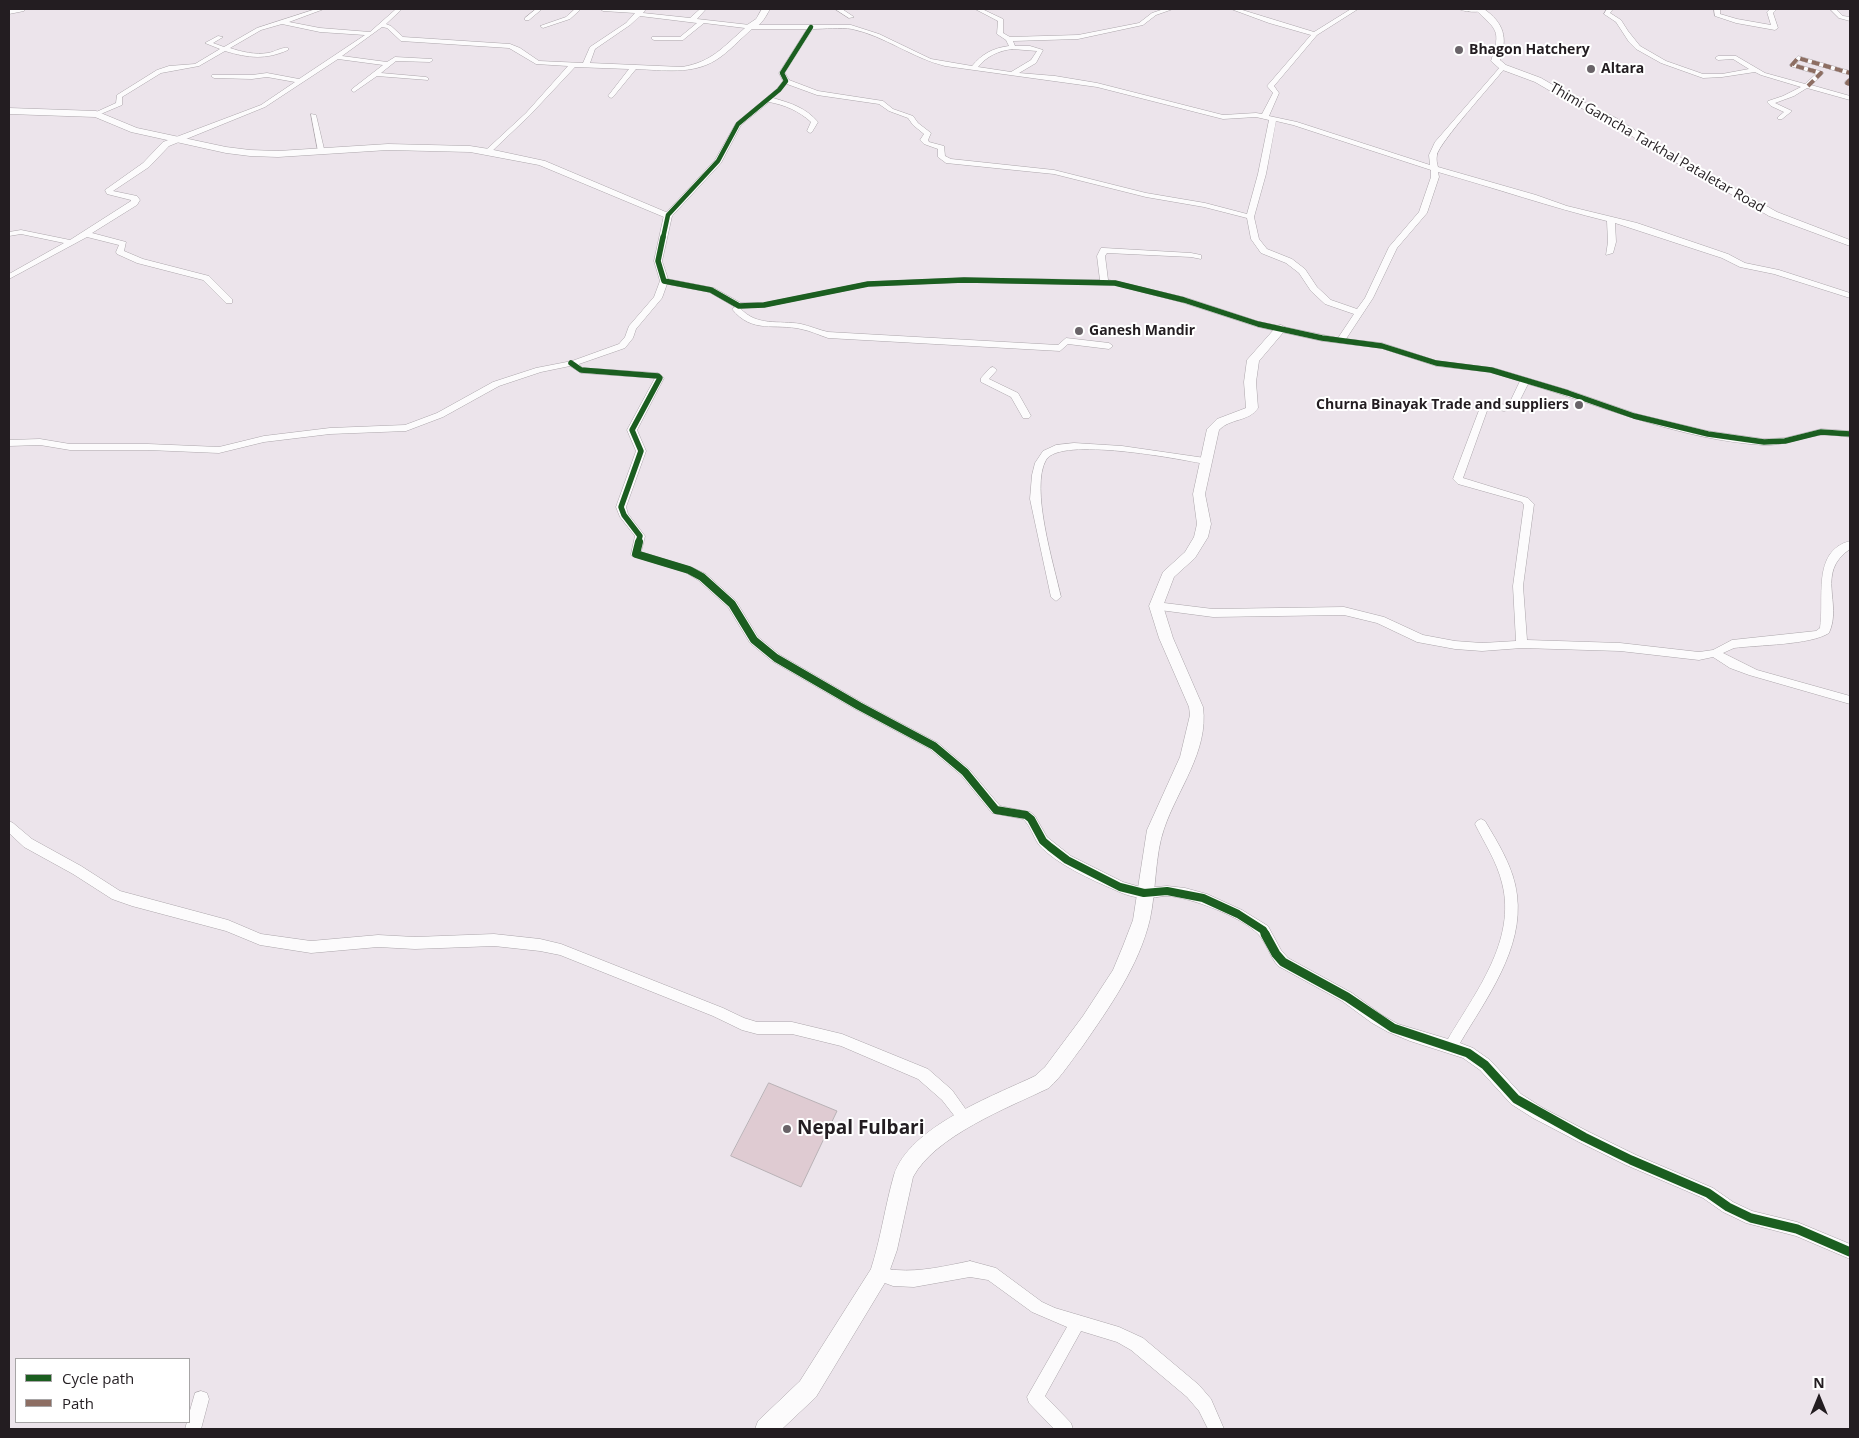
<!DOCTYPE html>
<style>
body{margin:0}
#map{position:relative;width:1859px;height:1438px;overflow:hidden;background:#ece4eb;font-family:"Open Sans",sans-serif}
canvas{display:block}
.frame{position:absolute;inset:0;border:10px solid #231d21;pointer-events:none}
.legend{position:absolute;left:15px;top:1358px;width:175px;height:65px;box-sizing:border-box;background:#fff;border:1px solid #a7a5a6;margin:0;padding:6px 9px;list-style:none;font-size:15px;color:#231d21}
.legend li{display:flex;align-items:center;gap:10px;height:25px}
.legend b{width:25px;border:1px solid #a7a5a6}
.north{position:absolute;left:1794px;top:1373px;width:50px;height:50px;-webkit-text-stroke:4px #fff;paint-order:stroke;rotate:0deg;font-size:14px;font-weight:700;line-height:20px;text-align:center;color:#231d21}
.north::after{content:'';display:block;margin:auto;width:18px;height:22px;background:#231d21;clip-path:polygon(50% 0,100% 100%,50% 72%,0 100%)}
</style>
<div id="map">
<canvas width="1859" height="1438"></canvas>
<div class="frame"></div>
<ul class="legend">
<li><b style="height:6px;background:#1b5e20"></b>Cycle path</li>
<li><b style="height:6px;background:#8d6e63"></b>Path</li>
</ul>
<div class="north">N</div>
</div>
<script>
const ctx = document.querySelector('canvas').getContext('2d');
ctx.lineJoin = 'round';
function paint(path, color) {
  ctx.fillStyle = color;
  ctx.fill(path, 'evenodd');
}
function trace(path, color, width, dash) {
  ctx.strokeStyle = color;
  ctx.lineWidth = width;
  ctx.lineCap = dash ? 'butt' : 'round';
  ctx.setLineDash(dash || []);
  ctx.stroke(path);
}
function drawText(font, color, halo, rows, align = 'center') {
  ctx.font = font + ' "Open Sans",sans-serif';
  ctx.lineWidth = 4;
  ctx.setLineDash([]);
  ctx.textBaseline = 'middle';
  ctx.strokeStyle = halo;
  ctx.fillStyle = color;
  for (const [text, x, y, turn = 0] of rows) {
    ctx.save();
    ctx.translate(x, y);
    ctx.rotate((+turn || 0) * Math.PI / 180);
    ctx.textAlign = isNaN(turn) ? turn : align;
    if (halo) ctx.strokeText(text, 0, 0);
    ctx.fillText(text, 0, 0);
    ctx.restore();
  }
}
const building = new Path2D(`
 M 769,1083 L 837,1111 L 801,1187 L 731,1156 Z`);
const minor = new Path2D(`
 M 316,9 L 324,9 L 289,22 L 320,28 L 370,32 L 396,9 L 402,9 L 386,24 L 391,26 L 403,37 L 510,44 L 520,48 L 539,61 L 583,63 L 590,47 L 626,23 L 635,13 L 603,11 L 600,9 L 646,9 L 643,13 L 690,18 L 700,9 L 706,9 L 697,19 L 750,25 L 851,25 L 879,34 L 931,59 L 972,66 C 982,54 993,48 1009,46 L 1006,40 L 997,34 L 998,21 L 975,9 L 982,9 L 1003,19 L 1003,33 L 1010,37 L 1078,35 L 1139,23 L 1152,13 L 1164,9 L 1173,9 L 1156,15 L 1143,25 L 1078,39 L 1013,41 L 1015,46 L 1030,46 L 1043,50 L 1036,63 L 1019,73 L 1055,76 L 1097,83 L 1223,115 L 1256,113 L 1262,114 L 1273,93 L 1267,86 L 1311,35 L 1269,23 L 1231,9 L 1239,9 L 1314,32 L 1351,9 L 1358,9 L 1317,35 L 1274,86 L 1279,93 L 1269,116 L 1297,122 L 1430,165 L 1429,155 L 1435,142 L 1501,66 L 1505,66 L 1505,68 C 1494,82 1438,144 1437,155 C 1436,159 1437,164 1438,167 L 1536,195 L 1567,206 L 1637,223 L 1728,254 L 1745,263 L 1779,270 L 1850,293 L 1850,298 L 1774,274 L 1740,267 L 1722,258 L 1615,223 L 1616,242 L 1613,253 L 1606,255 L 1608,242 L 1607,221 C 1550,207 1495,188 1438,172 L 1439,177 L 1427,213 L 1397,248 L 1373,298 L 1346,339 L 1382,343 L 1437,361 L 1494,368 L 1571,391 L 1637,414 L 1708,431 L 1764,439 L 1785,438 L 1821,429 L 1850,431 L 1850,437 C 1840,436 1829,434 1820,435 C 1800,438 1783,446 1763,445 C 1682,440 1605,407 1528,384 L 1516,408 L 1504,411 L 1488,408 L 1463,478 L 1528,498 L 1534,504 L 1523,586 L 1527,640 L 1620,643 L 1699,652 L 1713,650 L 1732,640 L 1816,631 L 1820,628 C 1825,600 1811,551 1850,541 L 1850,549 C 1815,573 1843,603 1829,633 C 1811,645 1757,645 1734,648 L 1723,653 L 1757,670 L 1850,696 L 1850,704 L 1749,675 L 1730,668 L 1713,657 L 1699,660 L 1620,651 L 1522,648 L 1482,651 L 1455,649 L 1417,642 L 1377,623 L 1344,615 L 1213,617 L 1152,609 L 1151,606 L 1156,602 L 1213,609 L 1344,607 L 1384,617 L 1423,635 L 1455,641 L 1482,643 L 1516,641 L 1513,586 L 1524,505 L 1522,502 L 1458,484 L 1453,479 L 1481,405 C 1490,400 1500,406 1509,404 L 1520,381 L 1490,372 L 1436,366 L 1381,348 L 1322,341 L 1258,327 L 1181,302 L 1115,285 L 964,282 L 868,286 L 764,307 L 740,308 C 757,327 779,320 801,324 C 810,326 819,330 828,332 L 1058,345 L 1066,338 L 1109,343 L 1113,346 L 1109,349 L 1068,344 L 1060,351 L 828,338 C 819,335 811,331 801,329 C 775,323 752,334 732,309 L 735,307 L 709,292 L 667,284 L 662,298 L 636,329 L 633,338 L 625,348 L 579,364 L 583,368 L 658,373 L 664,378 L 637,430 L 646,451 L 626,507 L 628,514 L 645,536 L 641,552 L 693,568 L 706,574 L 736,601 L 758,637 L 780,655 L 863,703 L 938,743 L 969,769 L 1000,806 L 1030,812 L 1035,816 L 1047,837 L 1071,856 L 1123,882 L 1144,888 L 1167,886 L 1185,888 L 1207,894 L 1242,910 L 1268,926 L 1281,950 L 1288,958 L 1352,993 L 1382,1015 L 1398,1024 L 1448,1039 C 1475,993 1517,940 1502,883 C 1497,862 1485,844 1475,824 L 1477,821 L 1481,819 L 1485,821 C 1498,843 1514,868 1517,895 C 1524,949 1486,999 1460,1043 L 1473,1048 L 1490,1060 L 1521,1094 L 1543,1108 L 1589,1132 L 1636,1155 L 1713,1188 L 1733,1202 L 1752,1211 L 1797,1222 L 1850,1244 L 1850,1259 L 1796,1236 L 1746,1223 L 1723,1212 L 1703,1198 L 1626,1165 L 1579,1142 L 1533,1118 L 1511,1104 L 1480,1070 L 1463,1058 L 1410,1041 L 1388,1032 L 1372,1023 L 1342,1001 L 1278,966 C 1270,957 1266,942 1258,934 C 1242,917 1190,897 1167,896 C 1159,896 1152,899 1144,898 C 1135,898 1123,894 1115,890 C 1092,880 1056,864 1039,845 C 1033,837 1031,826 1023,819 L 992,813 L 961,775 L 930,749 L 855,709 L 772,661 L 750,643 L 728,607 L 698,580 L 685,572 L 632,556 L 631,554 L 635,536 L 620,517 L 616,507 L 636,451 L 627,430 L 655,378 L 581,373 L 570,366 L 541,372 L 499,386 L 443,417 L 406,431 L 330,434 L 264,442 L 219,453 L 148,450 L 70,450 L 40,445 L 9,446 L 9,440 L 40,439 L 70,444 L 148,444 L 219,447 L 264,436 L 330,428 L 405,425 L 437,413 L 493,382 L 536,368 L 572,361 L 619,344 L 625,337 L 629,326 L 654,297 L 660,281 L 654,261 L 664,215 L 715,160 L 736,123 L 777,89 L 783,81 L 779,73 L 807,29 L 752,29 C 740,39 729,52 716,60 C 692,75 663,70 636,69 L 613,97 L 611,98 L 608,96 L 629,69 L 575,67 L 530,115 L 489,154 L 486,154 L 486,150 L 526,113 L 568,66 L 536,64 L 509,48 L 401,41 L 387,28 L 382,27 L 342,56 L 387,62 L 395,57 L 432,59 L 433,60 L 430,62 L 396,61 L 381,73 L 426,77 L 428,78 L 428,80 L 377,76 L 354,92 L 352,91 L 352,89 L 383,65 L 338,59 L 265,107 L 169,146 L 149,167 L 113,191 L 137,196 L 140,200 L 137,205 L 92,233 L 126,242 L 124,251 L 143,259 L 209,276 L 232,299 L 232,303 L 226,303 L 203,280 L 137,263 L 117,254 L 116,252 L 119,245 L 87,237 L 9,279 L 9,274 L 64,243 L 21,234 L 9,236 L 9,232 L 21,230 L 70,240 L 131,201 L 131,200 L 107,194 L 105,190 L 143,163 L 163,142 L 261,105 L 295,82 L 267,77 L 252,79 L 214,78 L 211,76 L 212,75 L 252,75 L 267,73 L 299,79 L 365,35 L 320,32 L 282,24 L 261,30 L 230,48 C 242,52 255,55 268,53 C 275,52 281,47 288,48 L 288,50 C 266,60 248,58 225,51 L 199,66 L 161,73 L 122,97 L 122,105 L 96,116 L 94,115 L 94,113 L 116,103 L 117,95 L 157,70 L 169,66 L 195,64 L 220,49 L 205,43 L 218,36 L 223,37 L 213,43 L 224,47 L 257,28 ZM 640,16 L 697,23 L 680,37 L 652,37 L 652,39 L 654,40 L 683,40 L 704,23 L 745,28 C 723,47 712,62 682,67 L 590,63 L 595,49 L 630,25 ZM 813,29 C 825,29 840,27 852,29 C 885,36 912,58 945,66 L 1097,87 L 1223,119 L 1256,117 L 1269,120 L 1258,174 L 1247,214 L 1205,203 L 1146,193 L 1054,170 L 951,159 L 945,156 L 944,146 L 929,142 L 928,140 L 931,133 L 918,123 L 913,116 L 893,109 L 883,101 L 818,91 L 789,80 L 785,73 ZM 1012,49 L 1037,51 L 1031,60 L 1011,72 L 978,67 C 987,56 998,51 1012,49 ZM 787,84 L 817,95 L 879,104 L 889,111 L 908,118 L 913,125 L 924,134 L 920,140 L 924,144 L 938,149 L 938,157 L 946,163 L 1054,174 L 1146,197 L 1204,207 L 1247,218 L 1251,239 L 1261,253 L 1286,263 L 1299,273 L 1311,291 L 1325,304 L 1354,314 L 1338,338 L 1260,322 L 1187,298 L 1115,281 L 1108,280 L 1105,256 L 1107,253 L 1191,257 L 1201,259 L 1201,255 L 1191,253 L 1104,248 L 1101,248 L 1097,256 L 1100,280 L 964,278 L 868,282 L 764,303 L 741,303 L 714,288 L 668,279 L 662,261 L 672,216 L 721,163 L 741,125 L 769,102 C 785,105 799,111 811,122 L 807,131 L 810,133 L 812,132 L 818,122 C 806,108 791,103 773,98 ZM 1276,121 L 1293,125 L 1431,170 L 1431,177 L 1419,212 L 1389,247 L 1365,298 L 1357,309 L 1331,300 L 1317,287 L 1305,269 L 1292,259 L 1267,249 L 1259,239 L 1254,217 L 1266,174 Z
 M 536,9 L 542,9 L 529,20 L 525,20 L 525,18 Z
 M 575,9 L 581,9 L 570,19 L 543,28 L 540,26 L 566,17 Z
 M 835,9 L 842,9 L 854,17 L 849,18 Z
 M 1459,9 L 1483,9 L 1484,10 C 1479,13 1464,12 1459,9 Z
 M 1607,9 L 1613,9 L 1610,13 L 1621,20 L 1628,31 L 1640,46 L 1666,61 L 1703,74 L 1722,74 L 1749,69 L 1733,59 L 1718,60 L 1715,58 L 1718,56 L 1736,56 L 1765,73 L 1805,84 L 1816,74 L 1790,66 L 1790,64 L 1798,56 L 1850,71 L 1850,75 L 1799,60 L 1796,64 L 1823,72 L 1823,74 L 1811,85 L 1850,96 L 1850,100 L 1807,88 L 1794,96 L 1775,103 L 1792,111 L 1782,119 L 1778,119 L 1778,117 L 1784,112 L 1771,106 L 1767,102 L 1768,101 L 1783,96 L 1801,87 L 1761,75 L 1755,72 L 1722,77 L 1703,78 L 1661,63 L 1636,49 L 1629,42 L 1616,22 L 1604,14 Z
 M 1714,9 L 1720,9 L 1720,14 L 1737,19 L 1771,25 L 1767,12 L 1770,9 L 1777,9 L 1773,13 L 1778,28 L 1775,30 L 1736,23 L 1715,16 Z
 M 1830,9 L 1836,9 L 1843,16 L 1850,17 L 1850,21 L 1839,18 Z
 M 1850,78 L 1850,86 L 1845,84 L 1845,82 Z
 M 311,114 L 316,115 L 325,153 L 318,151 Z
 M 993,367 L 997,370 L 989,379 L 1018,393 L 1031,416 L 1029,418 L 1023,418 L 1011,397 L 981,382 L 981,378 L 990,368 Z
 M 1074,443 L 1122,446 L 1205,458 L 1210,461 L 1205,464 C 1179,459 1060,436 1046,460 C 1030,488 1054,565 1061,597 L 1056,601 L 1051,597 L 1030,499 L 1032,475 L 1035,463 L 1043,451 L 1056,445 Z
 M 9,821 L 13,823 L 32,839 L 81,866 L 120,891 L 228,920 L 261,934 L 311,941 L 378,935 L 415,937 L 494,934 L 540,939 L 561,944 L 723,1008 L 744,1018 L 757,1022 L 792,1022 L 842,1034 L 928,1069 L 952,1090 L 972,1118 L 970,1123 L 965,1125 L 960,1123 L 942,1100 L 918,1079 L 841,1046 L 792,1034 L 757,1034 L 742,1030 L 713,1016 L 560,955 L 540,951 L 494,946 L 415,949 L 378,947 L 311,953 L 260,945 L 226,931 L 132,906 L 112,899 L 73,874 L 24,847 L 9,833 Z
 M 970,1261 L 996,1268 L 1042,1302 L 1055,1308 L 1119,1327 L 1143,1338 L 1199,1385 L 1211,1399 L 1224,1429 L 1208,1429 L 1199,1411 L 1187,1397 L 1131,1350 L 1117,1342 L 1081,1331 L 1045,1396 L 1071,1423 L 1073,1429 L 1054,1429 L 1029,1403 L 1027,1397 L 1067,1327 L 1032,1312 L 988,1280 L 970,1277 L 914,1287 L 893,1286 L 874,1279 L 871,1274 L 874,1269 C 882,1265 888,1270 896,1270 C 921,1272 946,1266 970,1261 Z
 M 201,1391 L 207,1393 L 209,1399 L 201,1429 L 185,1429 L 187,1422 L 189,1422 L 189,1414 L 195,1393 Z`);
const tertiary = new Path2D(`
 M 25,9 L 24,11 L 9,14 L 9,10 Z
 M 762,9 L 770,9 C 765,18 759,30 747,29 L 747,25 L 756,19 Z
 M 1475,9 L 1484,9 C 1504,23 1508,38 1500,60 L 1506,65 L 1541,78 L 1577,99 L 1616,118 L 1655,143 L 1777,212 L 1850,240 L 1850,246 L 1769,216 L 1649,147 L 1610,122 L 1571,103 L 1535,82 L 1500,69 L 1491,61 C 1502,29 1496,30 1475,9 Z
 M 9,108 L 96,111 L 137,128 L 226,147 L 250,150 L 278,151 L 388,144 L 470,146 L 489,149 L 545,161 L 673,215 L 668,218 L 664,217 L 539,165 L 470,152 L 388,150 L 278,157 L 250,156 L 226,153 L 131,132 L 95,117 L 9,114 Z
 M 1281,325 L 1287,328 L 1259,361 L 1256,382 L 1258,408 C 1249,422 1230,418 1219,430 L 1205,494 L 1211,524 L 1208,537 L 1195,558 L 1174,577 L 1163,606 L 1173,638 L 1203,707 C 1209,751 1177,790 1164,829 C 1155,854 1156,892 1150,919 C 1139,966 1109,1008 1082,1047 C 1071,1061 1062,1076 1049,1088 C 1007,1108 935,1136 913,1177 L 897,1250 L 886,1281 L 816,1397 L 782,1429 L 755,1429 L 758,1421 L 800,1381 L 871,1269 C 881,1238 885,1206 894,1175 C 909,1127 993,1096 1035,1076 L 1045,1067 L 1083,1016 L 1113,970 L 1123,946 L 1133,920 L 1147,830 L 1180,757 L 1190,715 L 1189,707 L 1159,638 L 1149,606 L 1163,572 L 1185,552 L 1194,537 L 1197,524 L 1193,494 L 1207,429 L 1217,419 L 1246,408 L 1244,382 L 1247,360 L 1277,326 Z`);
const quiet = new Path2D(`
 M 1850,80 L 1847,83 L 1850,84
 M 1808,86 L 1821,73 L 1792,65 L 1798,58 L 1850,73`);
const cyclewayFar3 = new Path2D(`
 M 663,238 L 668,215 L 718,161 L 738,124 L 779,90 L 786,81 L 782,73 L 811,27`);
const cyclewayFar2 = new Path2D(`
 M 663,237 L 658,261 L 664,281 L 711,290 L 739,306 L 764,305 L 868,284 L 964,280 L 1115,283 L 1184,300 L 1258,324 L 1322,338 L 1382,346 L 1436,363 L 1491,370 L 1568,393 L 1634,416 L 1708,434 L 1764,442 L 1785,441 L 1821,432 L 1850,434
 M 571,363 L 581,370 L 658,376 L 660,378 L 632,430 L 641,451 L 621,507 L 624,515 L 640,536 L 638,543`);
const cyclewayFar1 = new Path2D(`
 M 639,542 L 636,554 L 689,570 L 702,577 L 732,604 L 754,640 L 776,658 L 859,706 L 934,746 L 965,772 L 996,810 L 1026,815 L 1031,819 L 1043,841 L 1050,847 L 1067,860 L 1120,887 L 1144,893 L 1167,891 L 1203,898 L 1238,914 L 1263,930 L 1266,935`);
const cycleway = new Path2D(`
 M 1265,934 L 1276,954 L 1283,962 L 1347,997 L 1393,1028 L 1468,1053 L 1485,1065 L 1516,1099 L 1584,1137 L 1631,1160 L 1708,1193 L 1728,1207 L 1751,1218 L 1797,1229 L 1850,1252`);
const markers = [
 [1459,50,5,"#696368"],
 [1591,69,5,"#696368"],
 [1079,331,5,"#696368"],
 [1579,405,5,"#696368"],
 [787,1129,5,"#696368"]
];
const farPoinames = [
 ["Bhagon Hatchery",1469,50],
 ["Altara",1601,69],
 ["Ganesh Mandir",1089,331],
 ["Churna Binayak Trade and suppliers",1569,405,"right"]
];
const farStreetnames = [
 ["Thimi Gamcha Tarkhal Pataletar Road",1657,148,30]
];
const nearPoinames = [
 ["Nepal Fulbari",797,1129]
];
paint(building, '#dfcbd2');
trace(building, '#b8b1b5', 1);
trace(minor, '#aba5aa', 1);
trace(tertiary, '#aba5aa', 1);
paint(minor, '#fcfbfc');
paint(tertiary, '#fcfbfc');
trace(quiet, '#8d6e63', 4, [8, 4]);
trace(cyclewayFar3, '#1b5e20', 4.5);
trace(cyclewayFar2, '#1b5e20', 5.5);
trace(cyclewayFar1, '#1b5e20', 8);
trace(cycleway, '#1b5e20', 9);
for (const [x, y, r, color] of markers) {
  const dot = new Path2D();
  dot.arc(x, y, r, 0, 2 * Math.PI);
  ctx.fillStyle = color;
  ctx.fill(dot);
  trace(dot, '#fff', 2);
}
drawText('bold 14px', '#231d21', '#fff', farPoinames, 'left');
drawText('14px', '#231d21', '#fff', farStreetnames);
drawText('bold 19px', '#231d21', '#fff', nearPoinames, 'left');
</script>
